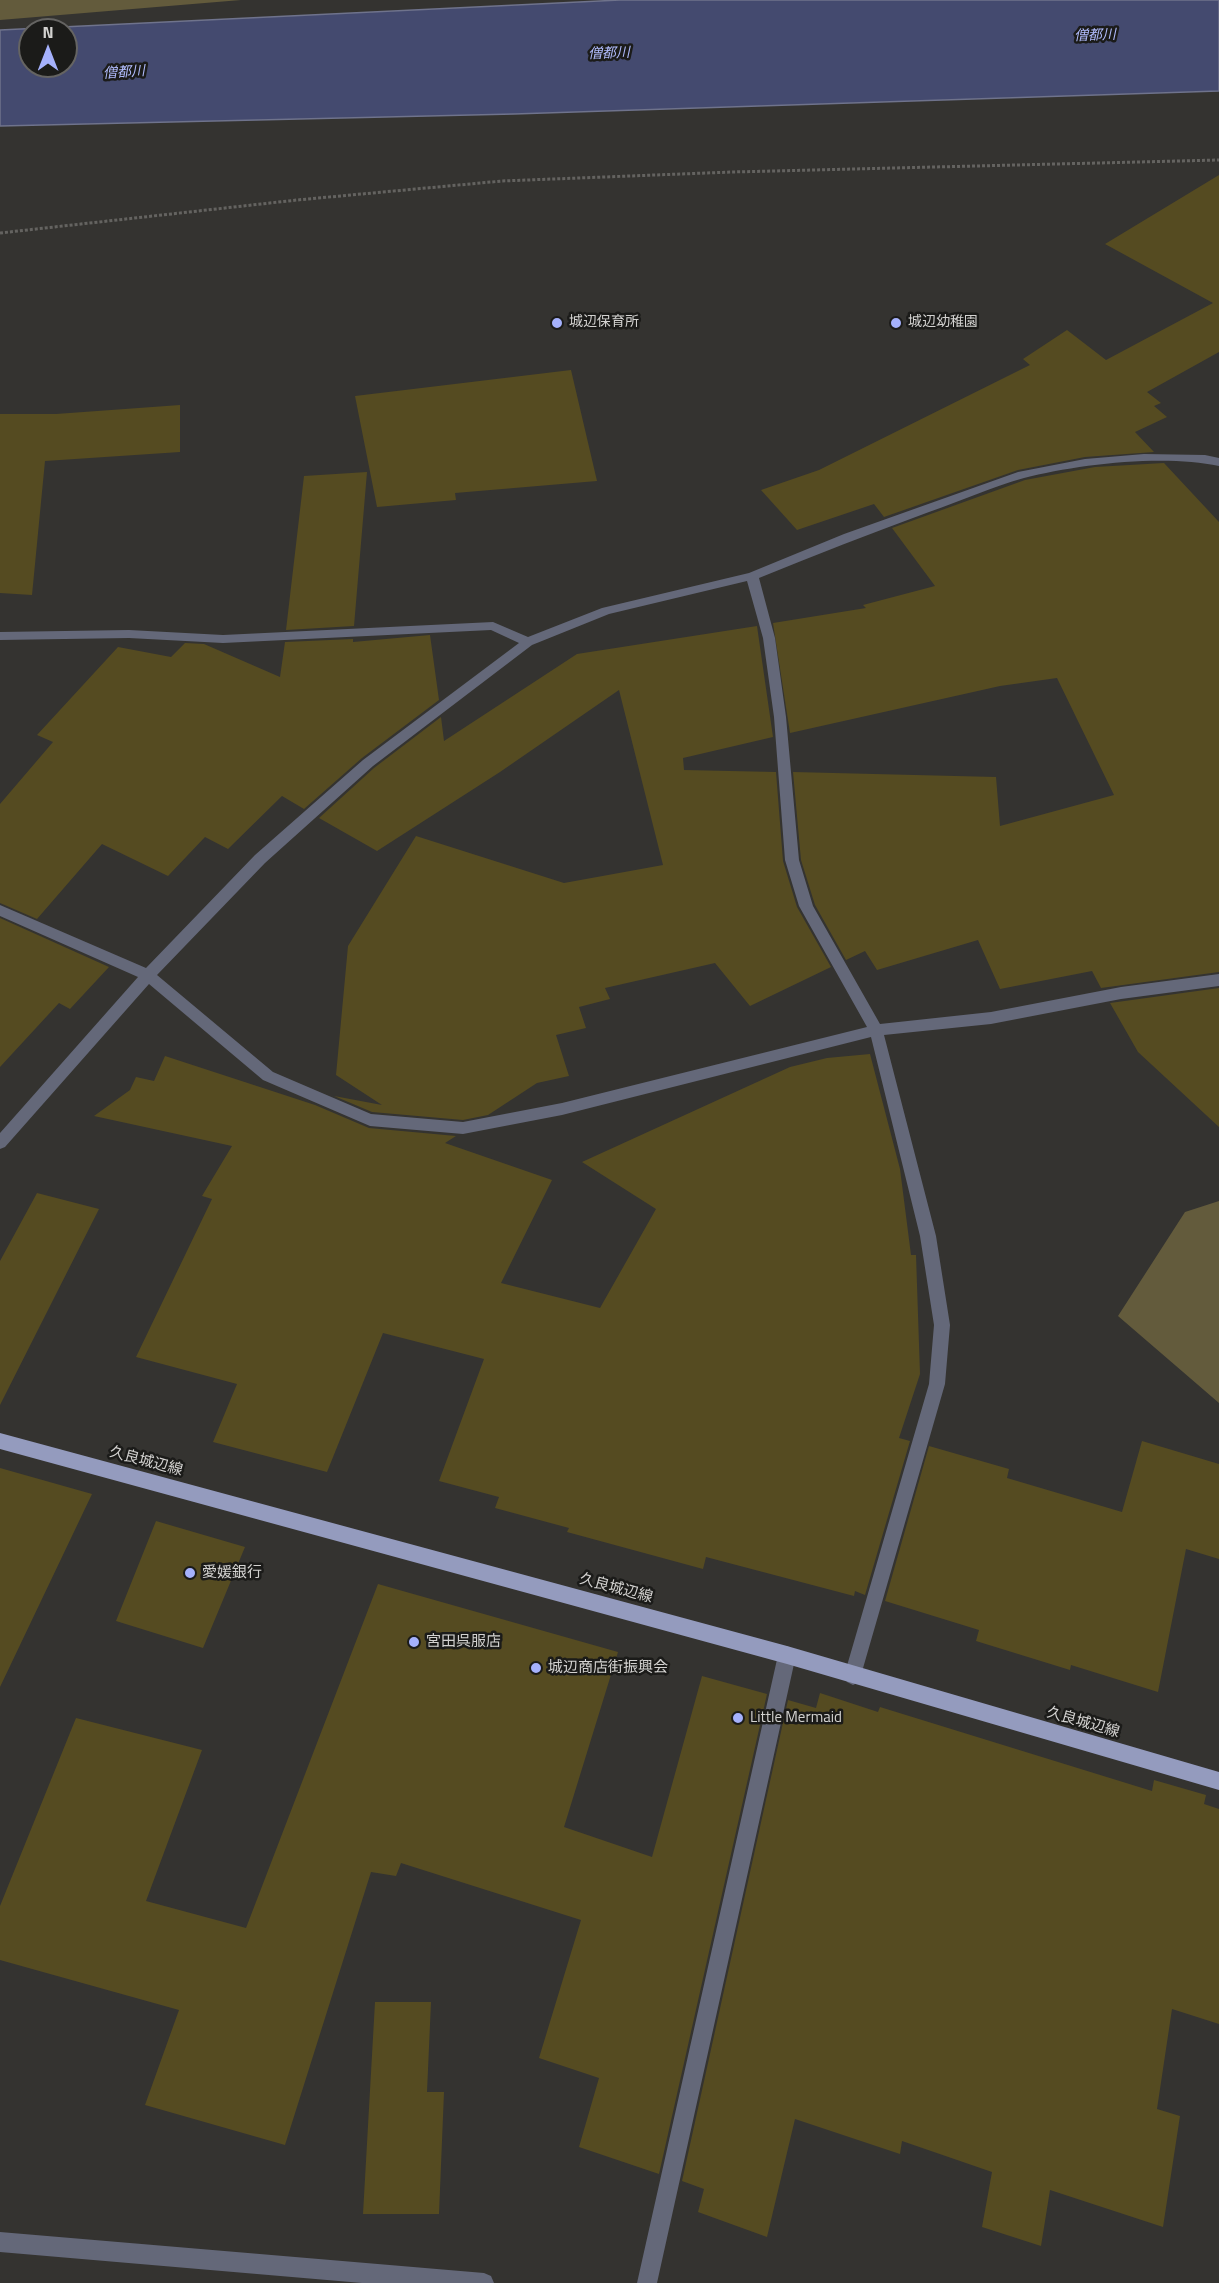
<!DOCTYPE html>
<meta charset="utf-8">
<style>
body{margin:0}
#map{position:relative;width:1219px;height:2283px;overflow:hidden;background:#343330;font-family:"Titillium Web",sans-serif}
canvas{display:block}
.north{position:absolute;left:18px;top:18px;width:60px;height:60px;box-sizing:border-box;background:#1b1b19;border:2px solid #656462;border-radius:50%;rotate:0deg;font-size:16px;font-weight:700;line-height:24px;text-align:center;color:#d3d2d0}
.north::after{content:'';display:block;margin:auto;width:21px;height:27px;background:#a5b1fc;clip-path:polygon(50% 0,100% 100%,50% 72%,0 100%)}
</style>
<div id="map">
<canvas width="1219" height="2283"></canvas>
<div class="north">N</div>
</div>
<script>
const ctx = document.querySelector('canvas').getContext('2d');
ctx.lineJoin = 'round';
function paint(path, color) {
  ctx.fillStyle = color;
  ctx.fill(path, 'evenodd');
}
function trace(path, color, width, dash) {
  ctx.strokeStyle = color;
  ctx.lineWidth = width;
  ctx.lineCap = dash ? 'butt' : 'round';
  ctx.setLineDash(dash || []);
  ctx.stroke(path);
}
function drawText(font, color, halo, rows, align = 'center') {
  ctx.font = font + ' "Titillium Web","Noto Sans JP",sans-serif';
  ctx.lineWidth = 5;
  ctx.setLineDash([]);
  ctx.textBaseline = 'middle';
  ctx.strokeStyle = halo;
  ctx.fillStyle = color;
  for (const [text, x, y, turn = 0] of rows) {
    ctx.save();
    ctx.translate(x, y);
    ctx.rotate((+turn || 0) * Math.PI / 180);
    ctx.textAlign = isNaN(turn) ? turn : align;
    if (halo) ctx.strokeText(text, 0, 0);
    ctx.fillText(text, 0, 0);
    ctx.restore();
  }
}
const green = new Path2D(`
 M 0,0 L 241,0 L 0,20 Z
 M 1219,1201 L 1219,1403 L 1118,1316 L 1185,1212 Z`);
const water = new Path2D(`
 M 620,0 L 1219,0 L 1219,91 L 514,114 L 0,126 L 0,30 ZM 30,30 L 66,30 L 66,66 L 30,66 Z`);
const building = new Path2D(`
 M 1219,175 L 1219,352 L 1147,392 L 1161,403 L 1154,406 L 1167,417 L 1135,432 L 1154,452 L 1085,457 L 1018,470 L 884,517 L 874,504 L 797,530 L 761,490 L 819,470 L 1030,365 L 1023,359 L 1067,330 L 1106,360 L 1213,303 L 1105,244 Z
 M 571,370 L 597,481 L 455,493 L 456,500 L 377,507 L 355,396 Z
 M 180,405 L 180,452 L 45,461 L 32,595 L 0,593 L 0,414 L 56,414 Z
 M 1164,463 L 1219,522 L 1219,972 L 1101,988 L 1092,971 L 1000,989 L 978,940 L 877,970 L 865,951 L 846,960 L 815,905 L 801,860 L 793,772 L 996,777 L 1000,826 L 1114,795 L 1057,678 L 1000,686 L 790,733 L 773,623 L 866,608 L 863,605 L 935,586 L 892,528 L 1025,480 L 1095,467 Z
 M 367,472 L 354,626 L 286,630 L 304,476 Z
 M 757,626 L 773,737 L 683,758 L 684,770 L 776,772 L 783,861 L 797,907 L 831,967 L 750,1006 L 715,963 L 605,988 L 610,999 L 579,1007 L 586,1028 L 556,1035 L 569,1076 L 537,1083 L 488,1115 L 463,1120 L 372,1112 L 334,1096 L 382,1105 L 336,1075 L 348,946 L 416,836 L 564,883 L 663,865 L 619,690 L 500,772 L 377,851 L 319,818 L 374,768 L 441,717 L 444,741 L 577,654 Z
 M 430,635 L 439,700 L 362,758 L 304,809 L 282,796 L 228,849 L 205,837 L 168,876 L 102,844 L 37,919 L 0,903 L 0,804 L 53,742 L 37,735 L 118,647 L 171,657 L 185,643 L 204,644 L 280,677 L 285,642 L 353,639 L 353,642 Z
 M 0,918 L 109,967 L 70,1009 L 59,1003 L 0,1067 Z
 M 1219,988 L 1219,1127 L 1138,1052 L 1110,1003 Z
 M 870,1054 L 900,1169 L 911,1255 L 916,1255 L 920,1374 L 899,1438 L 910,1441 L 865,1595 L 855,1591 L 854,1596 L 706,1557 L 703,1569 L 567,1532 L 569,1528 L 495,1508 L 499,1497 L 439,1481 L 484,1359 L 383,1333 L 327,1472 L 213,1442 L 237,1384 L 136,1357 L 212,1199 L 202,1196 L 232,1146 L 94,1116 L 130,1090 L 136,1077 L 154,1081 L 165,1056 L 315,1105 L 369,1128 L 456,1136 L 445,1143 L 552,1180 L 501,1283 L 600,1308 L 656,1209 L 582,1162 L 790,1067 L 827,1058 Z
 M 37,1193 L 99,1209 L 0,1405 L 0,1261 Z
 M 1142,1441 L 1219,1464 L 1219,1559 L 1186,1549 L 1158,1692 L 1071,1665 L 1070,1670 L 976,1641 L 979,1630 L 885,1601 L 929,1446 L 1009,1469 L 1007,1478 L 1122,1512 Z
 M 0,1468 L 92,1494 L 0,1687 Z
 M 156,1521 L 245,1547 L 203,1648 L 116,1621 Z
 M 378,1584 L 618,1652 L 564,1827 L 652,1857 L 702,1676 L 767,1694 L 659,2174 L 579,2147 L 599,2078 L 539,2058 L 581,1920 L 401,1863 L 396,1876 L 371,1872 L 285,2145 L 145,2105 L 179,2010 L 0,1960 L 0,1906 L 76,1718 L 202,1750 L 146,1901 L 246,1928 Z
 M 820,1693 L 878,1712 L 880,1707 L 1152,1791 L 1154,1780 L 1206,1795 L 1204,1804 L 1219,1809 L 1219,2024 L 1172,2009 L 1157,2109 L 1180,2116 L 1163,2227 L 1050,2190 L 1041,2246 L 982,2227 L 992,2172 L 902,2141 L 900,2154 L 795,2119 L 767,2237 L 698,2212 L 704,2189 L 682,2181 L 788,1700 L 816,1708 Z
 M 375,2002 L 431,2002 L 427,2092 L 444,2092 L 439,2214 L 363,2214 Z`);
const path = new Path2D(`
 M 0,233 L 297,200 L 502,181 L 732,172 L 1219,160`);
const minor = new Path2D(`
 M 1144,454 L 1205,455 L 1219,458 L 1219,466 C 1165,454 1077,464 1024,478 C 992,487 961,501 929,512 C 872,533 815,555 759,578 L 775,638 L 786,717 L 799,860 L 813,906 L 880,1024 L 991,1012 L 1121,987 L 1219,974 L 1219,986 L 1121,999 L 991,1024 L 884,1035 L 936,1236 L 950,1325 L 945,1384 L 859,1682 L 853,1685 L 847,1682 L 844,1676 L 929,1384 L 934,1325 L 920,1236 L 871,1037 L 562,1115 L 463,1134 L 370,1126 L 263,1080 L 149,984 L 5,1147 L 0,1149 L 0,1133 L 138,977 L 0,916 L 0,905 L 146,968 L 255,855 L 363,760 L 519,643 L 491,630 L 223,643 L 129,638 L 0,640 L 0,632 L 129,630 L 223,635 L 493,622 L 528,637 L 602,608 L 749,573 L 844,534 L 1018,472 L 1085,459 ZM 747,581 L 763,638 L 774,717 L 785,860 L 799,906 L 867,1027 L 562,1103 L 463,1122 L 371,1114 L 273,1072 L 157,975 L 265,863 L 373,766 L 532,645 L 609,614 Z
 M 787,1646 L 793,1649 L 796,1655 L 657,2283 L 637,2283 L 778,1655 L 781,1649 Z
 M 0,2232 L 484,2273 L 491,2276 L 494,2283 L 362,2283 L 0,2252 Z`);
const major = new Path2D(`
 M 0,1433 L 787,1646 L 1219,1772 L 1219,1790 L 787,1664 L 0,1449 Z`);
const markers = [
 [557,323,6,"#a5b1fc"],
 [896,323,6,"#a5b1fc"],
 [190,1573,6,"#a5b1fc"],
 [414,1642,6,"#a5b1fc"],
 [536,1668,6,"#a5b1fc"],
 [738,1718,6,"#a5b1fc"]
];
const farWaternames = [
 ["僧都川",1095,36,-2],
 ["僧都川",609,54,-2],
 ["僧都川",124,73,-4]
];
const farPoinames = [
 ["城辺保育所",569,323],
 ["城辺幼稚園",908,323]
];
const streetNames = [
 ["久良城辺線",146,1462,15],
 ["久良城辺線",616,1589,15],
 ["久良城辺線",1083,1723,16]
];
const poiNames = [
 ["愛媛銀行",202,1573],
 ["宮田呉服店",426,1642],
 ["城辺商店街振興会",548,1668],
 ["Little Mermaid",750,1718]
];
paint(green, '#635b3c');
paint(water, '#444a6f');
trace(water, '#6f738c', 1.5);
paint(building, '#554b21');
trace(path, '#646360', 3, [3, 2]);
paint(minor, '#646879');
paint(major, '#949bbe');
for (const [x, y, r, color] of markers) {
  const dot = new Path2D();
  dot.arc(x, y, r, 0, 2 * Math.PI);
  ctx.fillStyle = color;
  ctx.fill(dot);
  trace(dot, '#1b1b19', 2);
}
drawText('italic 14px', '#afbafa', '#1b1b19', farWaternames);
drawText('14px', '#d3d2d0', '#1b1b19', farPoinames, 'left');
drawText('15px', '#d3d2d0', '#1b1b19', streetNames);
drawText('15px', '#d3d2d0', '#1b1b19', poiNames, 'left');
</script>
